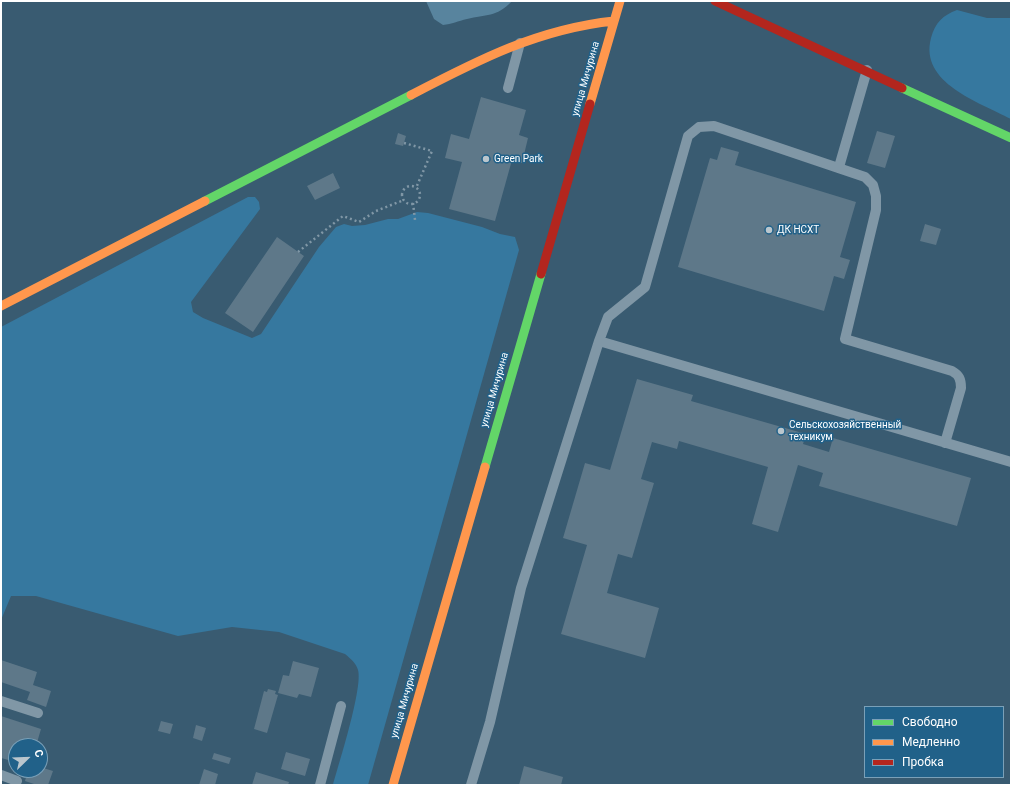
<!DOCTYPE html>
<meta charset="utf-8">
<style>
body{margin:0}
#map{position:relative;width:1012px;height:786px;overflow:hidden;background:#395b71;font-family:Roboto,sans-serif}
canvas{display:block}
.frame{position:absolute;inset:0;border:2px solid #fff;pointer-events:none}
.legend{position:absolute;left:864px;top:706px;width:140px;height:72px;box-sizing:border-box;background:#216189;border:1px solid #7aa0b8;margin:0;padding:5px 7px;list-style:none;font-size:12px;color:#fff}
.legend li{display:flex;align-items:center;gap:8px;height:20px}
.legend b{width:20px;border:1px solid #7aa0b8}
.north{position:absolute;left:8px;top:738px;width:40px;height:40px;box-sizing:border-box;background:#216189;border:1px solid #7aa0b8;border-radius:50%;rotate:67deg;font-size:11px;font-weight:700;line-height:16px;text-align:center;color:#fff}
.north::after{content:'';display:block;margin:auto;width:14px;height:18px;background:#bac6cd;clip-path:polygon(50% 0,100% 100%,50% 72%,0 100%)}
</style>
<div id="map">
<canvas width="1012" height="786"></canvas>
<div class="frame"></div>
<ul class="legend">
<li><b style="height:5px;background:#63d668"></b>Свободно</li>
<li><b style="height:5px;background:#ff974d"></b>Медленно</li>
<li><b style="height:5px;background:#b3261e"></b>Пробка</li>
</ul>
<div class="north">С</div>
</div>
<script>
const ctx = document.querySelector('canvas').getContext('2d');
ctx.lineJoin = 'round';
function paint(path, color) {
  ctx.fillStyle = color;
  ctx.fill(path, 'evenodd');
}
function trace(path, color, width, dash) {
  ctx.strokeStyle = color;
  ctx.lineWidth = width;
  ctx.lineCap = dash ? 'butt' : 'round';
  ctx.setLineDash(dash || []);
  ctx.stroke(path);
}
function drawText(font, color, halo, rows, align = 'center') {
  ctx.font = font + ' Roboto,sans-serif';
  ctx.lineWidth = 3;
  ctx.setLineDash([]);
  ctx.textBaseline = 'middle';
  ctx.strokeStyle = halo;
  ctx.fillStyle = color;
  for (const [text, x, y, turn = 0] of rows) {
    ctx.save();
    ctx.translate(x, y);
    ctx.rotate((+turn || 0) * Math.PI / 180);
    ctx.textAlign = isNaN(turn) ? turn : align;
    if (halo) ctx.strokeText(text, 0, 0);
    ctx.fillText(text, 0, 0);
    ctx.restore();
  }
}
const green = new Path2D(`
 M 957,10 L 987,18 L 1011,18 L 1011,119 C 979,102 919,83 931,38 C 935,23 943,15 957,10 Z
 M 248,197 L 255,197 L 259,202 L 260,209 L 191,302 L 193,312 L 203,318 L 252,338 L 261,334 L 319,247 L 336,227 L 344,224 L 352,226 L 365,225 L 388,219 L 398,219 L 417,212 L 428,213 L 482,227 L 500,234 L 515,237 L 519,250 L 368,785 L 333,785 C 339,763 363,688 358,670 C 356,663 351,659 345,654 L 279,632 L 232,627 L 178,636 L 36,596 L 11,596 L 1,620 L 1,327 Z`);
const water = new Path2D(`
 M 426,1 L 512,1 C 496,18 486,14 467,19 C 458,21 452,24 443,25 L 434,19 Z`);
const building = new Path2D(`
 M 481,97 L 526,110 L 519,135 L 528,138 L 522,163 L 512,160 L 495,221 L 449,209 L 462,162 L 445,158 L 451,134 L 469,139 Z
 M 877,131 L 895,136 L 885,168 L 867,163 Z
 M 398,133 L 406,136 L 403,146 L 395,144 Z
 M 721,147 L 739,152 L 735,165 L 856,202 L 840,257 L 850,260 L 844,279 L 834,276 L 824,311 L 678,267 L 710,158 L 717,160 Z
 M 333,173 L 340,188 L 315,200 L 307,186 Z
 M 925,224 L 941,229 L 936,245 L 920,241 Z
 M 277,237 L 304,256 L 253,332 L 225,313 Z
 M 637,379 L 693,395 L 691,401 L 806,434 L 803,444 L 829,452 L 833,438 L 971,478 L 957,526 L 819,486 L 823,473 L 798,465 L 778,532 L 752,524 L 768,467 L 679,441 L 677,449 L 652,442 L 641,479 L 654,483 L 632,558 L 618,554 L 607,593 L 659,608 L 645,658 L 561,634 L 587,545 L 563,538 L 585,463 L 610,470 Z
 M 1,660 L 37,672 L 33,685 L 51,691 L 46,707 L 27,700 L 30,692 L 1,682 Z
 M 293,661 L 319,668 L 311,697 L 299,694 L 297,698 L 278,693 L 283,675 L 289,676 Z
 M 268,689 L 276,691 L 275,694 L 278,695 L 267,733 L 254,729 L 264,691 L 267,692 Z
 M 1,716 L 41,729 L 36,746 L 16,746 L 16,762 L 1,758 Z
 M 161,721 L 173,724 L 170,734 L 158,731 Z
 M 196,725 L 206,728 L 202,741 L 193,738 Z
 M 286,752 L 310,759 L 305,776 L 281,769 Z
 M 214,753 L 231,758 L 229,764 L 212,759 Z
 M 524,766 L 563,777 L 561,785 L 519,785 Z
 M 40,767 L 53,771 L 48,785 L 37,785 L 25,781 L 28,770 L 40,770 Z
 M 204,769 L 218,774 L 215,785 L 199,785 Z
 M 256,772 L 289,782 L 288,785 L 252,785 Z`);
const path = new Path2D(`
 M 404,143 L 432,151 L 416,188
 M402 195a9 9 0 1 1 18 0a9 9 0 1 1-18 0Z
 M 413,203 L 415,220
 M 298,252 L 343,216 L 359,222 L 376,211 L 404,200`);
const lane = new Path2D(`
 M 508,88 L 520,43
 M 839,167 L 867,70
 M 599,341 L 1011,462
 M 1,701 L 38,713
 M 1,775 L 17,781
 M 320,785 L 341,706
 M 471,785 L 490,722 L 521,588 L 599,341 L 608,317 L 645,287 L 688,136 L 699,127 L 714,126 L 865,177 L 873,185 L 876,196 L 876,210 L 845,339 L 952,371 C 959,375 961,379 961,388 L 945,443`);
const fast = new Path2D(`
 M 902,88 L 1011,138
 M 205,201 L 411,95
 M 485,467 L 541,274`);
const slow = new Path2D(`
 M 411,95 C 478,60 538,29 614,21
 M 590,104 L 620,1
 M 1,306 L 205,201
 M 393,785 L 485,467`);
const jam = new Path2D(`
 M 715,1 L 902,88
 M 541,274 L 590,104`);
const markers = [
 [486,159,4,"#bac6cd"],
 [769,230,4,"#bac6cd"],
 [781,431,4,"#bac6cd"]
];
const streetNames = [
 ["улица Мичурина",586,79,-74],
 ["улица Мичурина",495,390,-74],
 ["улица Мичурина",405,701,-74]
];
const poiNames = [
 ["Green Park",494,159],
 ["ДК НСХТ",777,230],
 ["Сельскохозяйственный",789,425],
 ["техникум",789,437]
];
paint(green, '#36789f');
paint(water, '#58849e');
paint(building, '#5e7889');
trace(path, '#8097a6', 2.5, [2, 3]);
trace(lane, '#8097a6', 10);
trace(fast, '#63d668', 9);
trace(slow, '#ff974d', 9);
trace(jam, '#b3261e', 9);
for (const [x, y, r, color] of markers) {
  const dot = new Path2D();
  dot.arc(x, y, r, 0, 2 * Math.PI);
  ctx.fillStyle = color;
  ctx.fill(dot);
  trace(dot, '#216189', 1.5);
}
drawText('10px', '#fff', '#216189', streetNames);
drawText('10px', '#fff', '#216189', poiNames, 'left');
</script>
